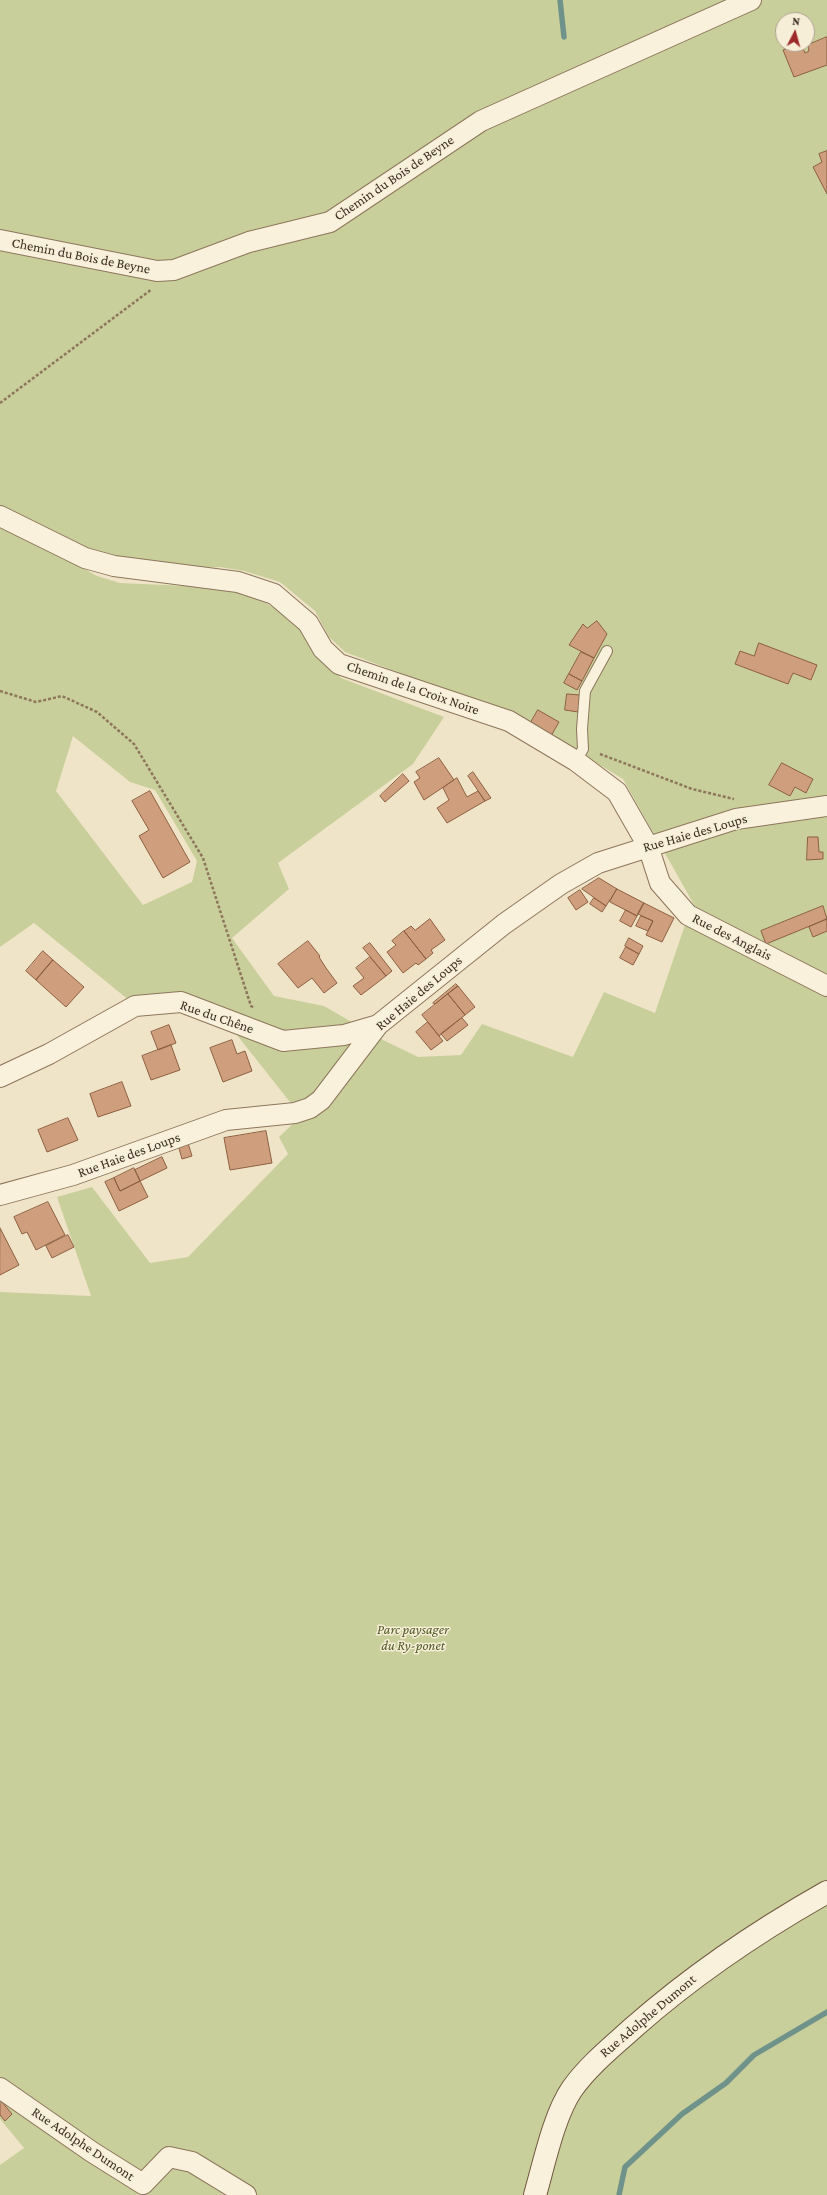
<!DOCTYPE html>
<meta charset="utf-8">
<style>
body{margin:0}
#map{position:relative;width:827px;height:2195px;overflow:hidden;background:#f0e4c8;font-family:"Crimson Pro",serif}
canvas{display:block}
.north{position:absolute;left:775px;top:12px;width:40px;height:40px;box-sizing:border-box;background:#f7eed8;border:1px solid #ada18e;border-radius:50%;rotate:6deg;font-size:11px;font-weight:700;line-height:16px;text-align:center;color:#3d2e20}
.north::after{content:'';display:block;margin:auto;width:14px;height:18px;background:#9e2a2b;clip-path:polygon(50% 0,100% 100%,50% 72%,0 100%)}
</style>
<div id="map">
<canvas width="827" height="2195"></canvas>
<div class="north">N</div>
</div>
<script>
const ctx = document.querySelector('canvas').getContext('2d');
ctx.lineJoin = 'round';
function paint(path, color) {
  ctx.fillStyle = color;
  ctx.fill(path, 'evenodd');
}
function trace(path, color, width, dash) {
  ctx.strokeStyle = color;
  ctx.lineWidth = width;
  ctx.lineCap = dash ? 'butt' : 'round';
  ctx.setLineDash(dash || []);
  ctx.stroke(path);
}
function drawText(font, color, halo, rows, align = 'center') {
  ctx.font = font + ' "Crimson Pro",serif';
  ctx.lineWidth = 3;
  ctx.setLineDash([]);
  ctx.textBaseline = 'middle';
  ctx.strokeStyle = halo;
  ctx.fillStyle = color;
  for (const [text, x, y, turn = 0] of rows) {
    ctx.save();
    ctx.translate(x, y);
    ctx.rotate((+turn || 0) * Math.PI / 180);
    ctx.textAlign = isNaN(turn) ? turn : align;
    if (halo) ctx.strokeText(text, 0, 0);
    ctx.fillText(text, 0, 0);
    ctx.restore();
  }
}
const green = new Path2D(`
 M 0,0 L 827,0 L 827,2195 L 0,2195 L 0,2165 L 24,2148 L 0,2119 L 0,1292 L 91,1296 L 57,1197 L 92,1187 L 150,1263 L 188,1257 L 288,1154 L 279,1137 L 301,1116 L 233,1030 L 179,1001 L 130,1001 L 34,923 L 0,947 L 0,524 L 29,538 L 97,576 L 120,583 L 210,587 L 231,590 L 259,599 L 296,621 L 341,678 L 444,717 L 413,764 L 278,863 L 289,889 L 232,938 L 274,996 L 324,1006 L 383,1040 L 418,1057 L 461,1055 L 482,1024 L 573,1057 L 604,992 L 655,1013 L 685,925 L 690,926 L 697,910 L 623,779 L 577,751 L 510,715 L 345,652 L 329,637 L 315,611 L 280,582 L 244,571 L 220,567 L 160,570 L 93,555 L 46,527 L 0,506 ZM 783,20 L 807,20 L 807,44 L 783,44 ZM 73,736 L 130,782 L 155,790 L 197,861 L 192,882 L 143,905 L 56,791 Z`);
const stream = new Path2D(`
 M 560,0 L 564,37
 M 619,2195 L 625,2167 L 682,2114 L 726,2083 L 754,2055 L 827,2012`);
const building = new Path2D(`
 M 827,37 L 827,65 L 794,77 L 783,50 L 801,44 L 805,53 L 809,51 L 808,45 Z
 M 827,151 L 827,194 L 813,167 L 822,162 L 819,154 Z
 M 597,621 L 607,634 L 594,658 L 569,645 L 583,624 L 587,628 Z
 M 759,643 L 817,665 L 811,680 L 793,673 L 788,684 L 735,664 L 740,651 L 754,656 Z
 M 581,652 L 594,658 L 582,681 L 569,674 Z
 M 569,674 L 582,681 L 577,690 L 564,683 Z
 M 567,694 L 580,695 L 578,712 L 565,710 Z
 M 538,710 L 559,722 L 551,736 L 530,724 Z
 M 439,758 L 454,780 L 424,800 L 414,782 L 420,778 L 416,772 Z
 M 782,763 L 813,779 L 806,793 L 795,787 L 790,796 L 769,785 Z
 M 473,772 L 491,798 L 485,801 L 468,776 Z
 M 403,774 L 409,781 L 385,802 L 380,796 Z
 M 457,778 L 467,797 L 478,791 L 485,801 L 447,823 L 437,808 L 449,800 L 443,788 Z
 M 150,791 L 190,862 L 163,878 L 139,836 L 149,830 L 132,801 Z
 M 808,837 L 818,837 L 819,852 L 823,852 L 823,859 L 807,860 Z
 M 599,878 L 617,889 L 606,906 L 582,889 Z
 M 617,889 L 644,903 L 637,916 L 610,902 Z
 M 580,890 L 588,902 L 576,910 L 568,898 Z
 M 594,898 L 606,906 L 602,912 L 590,904 Z
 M 644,903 L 674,918 L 662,942 L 646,935 L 653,921 L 638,914 Z
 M 823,906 L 827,919 L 766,944 L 761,931 Z
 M 626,910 L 637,916 L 631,927 L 620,921 Z
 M 641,916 L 653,921 L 648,931 L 636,926 Z
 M 430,919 L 445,940 L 431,950 L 433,953 L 426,959 L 404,931 L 411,926 L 415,930 Z
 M 827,919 L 827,931 L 813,937 L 809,927 Z
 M 404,931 L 426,959 L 418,965 L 416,963 L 403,973 L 387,952 L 396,945 L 392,941 Z
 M 629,938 L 643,946 L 639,954 L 625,946 Z
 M 308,941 L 320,956 L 319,957 L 326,968 L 337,983 L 324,993 L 312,978 L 298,988 L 278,964 Z
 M 370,943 L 392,971 L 386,976 L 363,948 Z
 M 626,947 L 639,954 L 633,965 L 620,958 Z
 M 43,951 L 53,960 L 36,980 L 26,971 Z
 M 370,957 L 386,976 L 361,995 L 353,986 L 364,978 L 356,968 Z
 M 53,960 L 84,987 L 66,1007 L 36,980 Z
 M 456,984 L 458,986 L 435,1004 L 433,1003 Z
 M 458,986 L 475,1007 L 465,1015 L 448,994 Z
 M 448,994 L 465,1015 L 439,1036 L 422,1015 Z
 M 462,1018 L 468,1025 L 447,1041 L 441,1034 Z
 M 428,1022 L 443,1041 L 431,1050 L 416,1032 Z
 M 169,1025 L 176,1043 L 158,1050 L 151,1032 Z
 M 232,1040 L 237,1054 L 245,1051 L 252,1071 L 223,1082 L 210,1048 Z
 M 171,1045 L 180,1070 L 151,1080 L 142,1056 Z
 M 122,1082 L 131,1106 L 98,1117 L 90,1094 Z
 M 68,1118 L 78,1140 L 47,1152 L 38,1130 Z
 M 266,1131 L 272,1163 L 230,1170 L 224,1138 Z
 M 188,1143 L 192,1156 L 182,1159 L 178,1145 Z
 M 162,1157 L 167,1168 L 140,1181 L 135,1170 Z
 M 134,1168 L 140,1181 L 120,1191 L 114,1178 Z
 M 114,1178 L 120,1191 L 140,1181 L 148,1197 L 119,1211 L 105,1182 Z
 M 48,1202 L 65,1235 L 36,1250 L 27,1232 L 22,1234 L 14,1217 Z
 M 0,1228 L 19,1265 L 0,1275 Z
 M 68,1235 L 74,1247 L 52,1258 L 46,1246 Z
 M 2,2102 L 12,2114 L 5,2121 L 0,2115 L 0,2104 Z`);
const path = new Path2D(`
 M 0,403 L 152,289
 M 0,691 L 36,702 L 62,696 L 97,712 L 134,744 L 203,858 L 251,1006 L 255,1008
 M 600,754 L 692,789 L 734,799`);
const lane = new Path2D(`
 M 576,761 L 583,749 L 582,729 L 585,691 L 607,651`);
const street = new Path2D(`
 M 0,240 L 157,271 L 174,270 L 249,242 L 330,222 L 481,121 L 751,0
 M 0,516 L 85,558 L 114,566 L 238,582 L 274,594 L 308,623 L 323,649 L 339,664 L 509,721 L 576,761 L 617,792 L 648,846 L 660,883 L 688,915 L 827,986
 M 0,1077 L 49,1054 L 135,1006 L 181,1002 L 283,1041 L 344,1035 L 378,1025
 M 0,1195 L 73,1175 L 226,1120 L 295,1113 L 310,1108 L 321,1100 L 378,1025 L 504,924 L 561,884 L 598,863 L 736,819 L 827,806
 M 0,2088 L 92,2152 L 143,2184 L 169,2157 L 192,2162 L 246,2195`);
const secondary = new Path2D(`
 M 535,2195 C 544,2164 554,2115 572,2089 C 589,2065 612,2047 634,2027 C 693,1975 758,1931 827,1892`);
const streetNames = [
 ["Chemin du Bois de Beyne",394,178,-34],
 ["Chemin du Bois de Beyne",81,256,11],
 ["Chemin de la Croix Noire",413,688,19],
 ["Rue Haie des Loups",695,833,-16],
 ["Rue des Anglais",732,937,27],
 ["Rue Haie des Loups",419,993,-40],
 ["Rue du Chêne",217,1017,19],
 ["Rue Haie des Loups",129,1155,-20],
 ["Rue Adolphe Dumont",648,2016,-40],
 ["Rue Adolphe Dumont",83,2144,34]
];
const parkNames = [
 ["Parc paysager",413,1630],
 ["du Ry-ponet",413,1646]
];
paint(green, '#c9cf9b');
trace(stream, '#6f938a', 5.5);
paint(building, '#cf9f7d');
trace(building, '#8d5f41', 1);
trace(lane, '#8d765c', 12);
trace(street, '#8d765c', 22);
trace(secondary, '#6f573f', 24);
trace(path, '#8d765c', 2.5, [3, 2]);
trace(lane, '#faf1dc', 10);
trace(street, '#faf1dc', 20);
trace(secondary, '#faf1dc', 22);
drawText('14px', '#3d2e20', '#f7eed8', streetNames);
drawText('italic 14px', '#4d5a26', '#f7eed8', parkNames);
</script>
